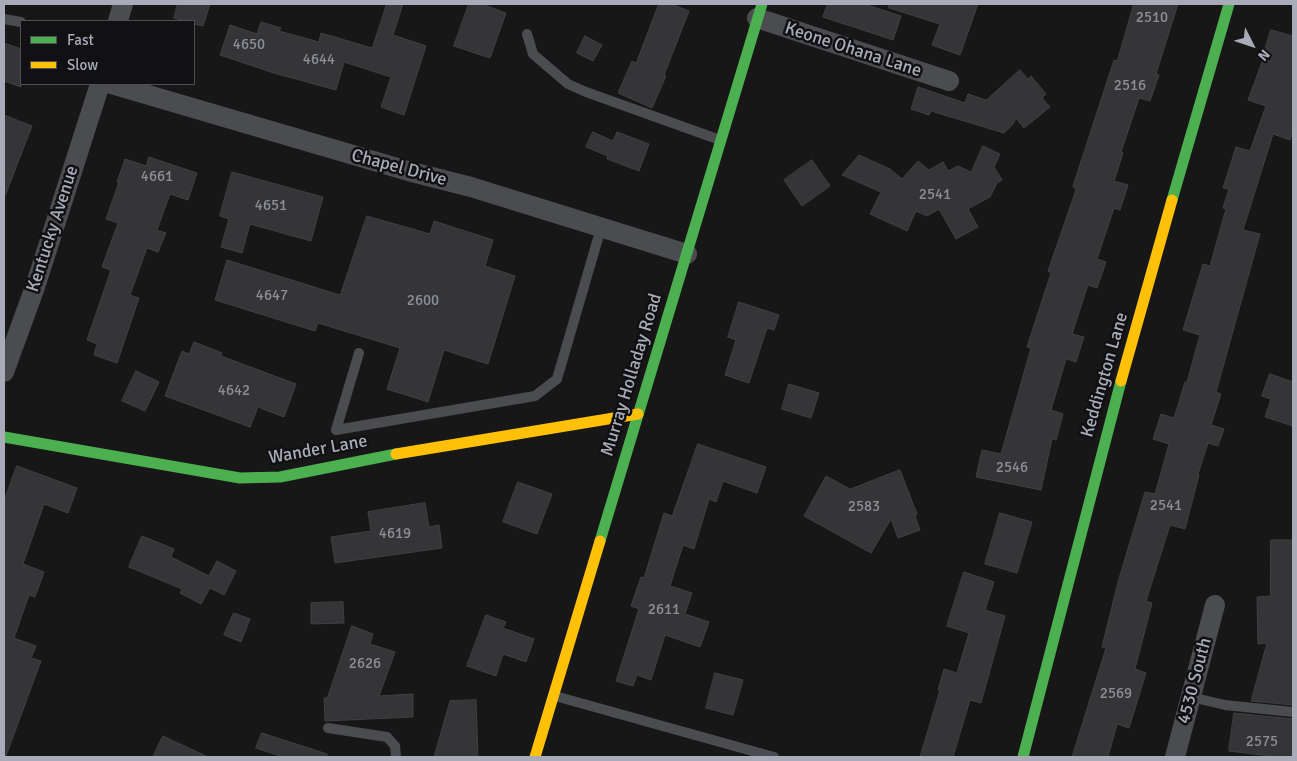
<!DOCTYPE html>
<style>
body{margin:0}
#map{position:relative;width:1297px;height:761px;overflow:hidden;background:#171717;font-family:Signika,sans-serif}
canvas{display:block}
.frame{position:absolute;inset:0;border:5px solid #a9acb8;pointer-events:none}
.legend{position:absolute;left:20px;top:20px;width:175px;height:65px;box-sizing:border-box;background:#111113;border:1px solid #4e4f55;margin:0;padding:6px 9px;list-style:none;font-size:15px;color:#a9acb8}
.legend li{display:flex;align-items:center;gap:10px;height:25px}
.legend b{width:25px;border:1px solid #4e4f55}
.north{position:absolute;left:1227px;top:20px;width:50px;height:50px;-webkit-text-stroke:4px #111113;paint-order:stroke;rotate:131deg;font-size:14px;font-weight:700;line-height:20px;text-align:center;color:#a9acb8}
.north::after{content:'';display:block;margin:auto;width:18px;height:22px;background:#a9acb8;clip-path:polygon(50% 0,100% 100%,50% 72%,0 100%)}
</style>
<div id="map">
<canvas width="1297" height="761"></canvas>
<div class="frame"></div>
<ul class="legend">
<li><b style="height:6px;background:#4caf50"></b>Fast</li>
<li><b style="height:6px;background:#ffc107"></b>Slow</li>
</ul>
<div class="north">N</div>
</div>
<script>
const ctx = document.querySelector('canvas').getContext('2d');
ctx.lineJoin = 'round';
function paint(path, color) {
  ctx.fillStyle = color;
  ctx.fill(path, 'evenodd');
}
function trace(path, color, width, dash) {
  ctx.strokeStyle = color;
  ctx.lineWidth = width;
  ctx.lineCap = dash ? 'butt' : 'round';
  ctx.setLineDash(dash || []);
  ctx.stroke(path);
}
function drawText(font, color, halo, rows, align = 'center') {
  ctx.font = font + ' Signika,sans-serif';
  ctx.lineWidth = 5;
  ctx.setLineDash([]);
  ctx.textBaseline = 'middle';
  ctx.strokeStyle = halo;
  ctx.fillStyle = color;
  for (const [text, x, y, turn = 0] of rows) {
    ctx.save();
    ctx.translate(x, y);
    ctx.rotate((+turn || 0) * Math.PI / 180);
    ctx.textAlign = isNaN(turn) ? turn : align;
    if (halo) ctx.strokeText(text, 0, 0);
    ctx.fillText(text, 0, 0);
    ctx.restore();
  }
}
const building = new Path2D(`
 M 178,4 L 210,4 L 203,26 L 194,24 L 194,21 L 185,21 L 174,18 Z
 M 387,4 L 403,4 L 393,35 L 426,46 L 404,115 L 381,107 L 391,77 L 344,62 L 336,90 L 274,73 L 220,55 L 230,25 L 257,34 L 261,22 L 281,28 L 279,31 L 319,42 L 321,33 L 372,48 Z
 M 469,4 L 482,4 L 506,13 L 490,58 L 454,46 Z
 M 659,4 L 671,4 L 689,11 L 664,75 L 666,76 L 652,108 L 618,93 L 632,61 L 636,63 Z
 M 828,4 L 864,4 L 901,16 L 893,40 L 823,17 Z
 M 889,4 L 978,4 L 960,55 L 932,45 L 940,24 L 889,8 Z
 M 1134,4 L 1178,4 L 1156,74 L 1159,75 L 1150,101 L 1139,98 L 1121,152 L 1123,153 L 1114,181 L 1128,185 L 1120,210 L 1114,208 L 1097,259 L 1106,262 L 1097,288 L 1088,285 L 1072,334 L 1084,337 L 1076,362 L 1066,359 L 1051,410 L 1063,414 L 1056,440 L 1052,439 L 1041,490 L 976,477 L 982,450 L 1001,454 L 1031,348 L 1027,347 L 1051,273 L 1048,271 L 1076,190 L 1073,186 L 1114,60 L 1117,61 Z
 M 1271,30 L 1293,36 L 1293,131 L 1290,140 L 1273,134 L 1243,230 L 1260,234 L 1216,392 L 1221,394 L 1211,425 L 1224,429 L 1218,446 L 1208,443 L 1198,474 L 1199,475 L 1185,529 L 1170,525 L 1146,601 L 1152,603 L 1135,669 L 1146,673 L 1129,728 L 1117,724 L 1108,757 L 1072,757 L 1106,648 L 1102,647 L 1118,582 L 1145,492 L 1155,494 L 1169,444 L 1153,439 L 1161,414 L 1174,418 L 1185,382 L 1187,382 L 1200,335 L 1183,330 L 1203,264 L 1210,266 L 1226,209 L 1223,208 L 1229,189 L 1223,188 L 1236,147 L 1250,151 L 1266,106 L 1248,100 L 1265,54 L 1264,53 Z
 M 585,36 L 602,45 L 593,61 L 577,53 Z
 M 4,43 L 21,49 L 21,87 L 4,81 Z
 M 1020,70 L 1028,79 L 1031,76 L 1046,94 L 1042,98 L 1050,107 L 1024,128 L 1016,118 L 1013,124 L 1004,133 L 931,111 L 929,115 L 911,109 L 918,87 L 965,103 L 968,94 L 986,100 Z
 M 4,115 L 32,126 L 5,196 L 4,196 Z
 M 593,132 L 613,141 L 617,132 L 649,144 L 639,171 L 607,159 L 608,156 L 586,147 Z
 M 983,146 L 1000,154 L 994,167 L 1002,180 L 997,183 L 990,197 L 968,209 L 978,227 L 956,239 L 939,209 L 927,216 L 916,211 L 907,231 L 870,214 L 881,192 L 842,175 L 859,155 L 890,169 L 902,179 L 918,161 L 929,170 L 943,162 L 948,171 L 958,166 L 971,172 Z
 M 149,157 L 197,173 L 188,200 L 170,194 L 157,230 L 166,233 L 158,252 L 147,248 L 130,295 L 139,298 L 117,363 L 94,355 L 97,344 L 87,340 L 111,270 L 102,267 L 118,223 L 106,219 L 119,182 L 117,182 L 125,159 L 146,166 Z
 M 812,160 L 830,186 L 802,206 L 784,180 Z
 M 232,172 L 323,197 L 311,241 L 250,224 L 242,253 L 221,247 L 229,219 L 220,216 Z
 M 367,216 L 430,234 L 434,221 L 493,240 L 485,266 L 515,276 L 488,364 L 444,350 L 428,402 L 387,389 L 400,348 L 318,323 L 315,331 L 215,300 L 227,260 L 340,295 Z
 M 739,302 L 779,315 L 774,330 L 767,328 L 749,383 L 725,375 L 736,340 L 728,337 Z
 M 194,342 L 222,353 L 221,356 L 296,384 L 284,417 L 258,407 L 250,427 L 165,396 L 182,351 L 189,354 Z
 M 136,371 L 159,382 L 145,411 L 122,401 Z
 M 1270,374 L 1293,382 L 1293,426 L 1265,417 L 1271,399 L 1262,396 Z
 M 789,384 L 819,393 L 811,418 L 782,409 Z
 M 698,444 L 766,467 L 757,493 L 723,481 L 716,502 L 709,499 L 694,549 L 683,545 L 670,586 L 692,593 L 685,614 L 709,622 L 700,647 L 665,635 L 651,680 L 637,675 L 633,686 L 616,681 L 639,609 L 631,606 L 641,577 L 644,578 L 664,513 L 672,516 Z
 M 17,466 L 77,488 L 68,513 L 44,504 L 23,564 L 44,572 L 35,597 L 29,595 L 14,638 L 36,646 L 31,658 L 41,661 L 6,756 L 4,756 L 4,501 Z
 M 900,470 L 917,514 L 915,516 L 920,530 L 898,538 L 891,519 L 871,553 L 804,516 L 826,476 L 850,489 Z
 M 518,482 L 552,494 L 537,534 L 503,522 Z
 M 425,503 L 429,527 L 439,525 L 442,548 L 335,563 L 331,537 L 371,531 L 368,512 Z
 M 1000,513 L 1032,522 L 1017,573 L 985,564 Z
 M 142,536 L 174,549 L 171,557 L 209,576 L 217,561 L 236,571 L 224,595 L 210,588 L 201,604 L 180,593 L 182,589 L 129,567 Z
 M 1271,540 L 1293,540 L 1293,705 L 1251,701 L 1267,643 L 1258,644 L 1257,597 L 1270,596 Z
 M 964,572 L 994,582 L 985,610 L 1005,616 L 981,703 L 970,700 L 953,757 L 920,757 L 940,690 L 938,690 L 944,669 L 957,673 L 969,633 L 947,626 Z
 M 343,602 L 344,623 L 311,624 L 311,603 Z
 M 234,613 L 250,619 L 241,642 L 224,635 Z
 M 486,615 L 506,622 L 503,628 L 534,639 L 526,662 L 503,654 L 496,676 L 467,666 Z
 M 352,626 L 373,634 L 370,644 L 395,652 L 379,696 L 413,694 L 413,717 L 325,721 L 324,698 L 327,698 Z
 M 715,673 L 743,680 L 733,715 L 706,708 Z
 M 476,700 L 478,757 L 434,757 L 450,701 Z
 M 1234,713 L 1293,719 L 1293,757 L 1278,757 L 1229,751 Z
 M 262,733 L 327,754 L 327,757 L 283,757 L 256,748 Z
 M 163,736 L 208,757 L 153,757 Z`);
const lane = new Path2D(`
 M 4,19 L 21,22
 M 527,34 L 533,54 L 568,84 L 586,92 L 720,140
 M 359,353 L 336,430 L 535,396 L 557,379 L 601,228
 M 555,696 L 774,757
 M 1191,697 L 1225,705 L 1293,712
 M 328,728 L 387,737 L 395,746 L 396,757`);
const street = new Path2D(`
 M 757,18 L 949,81
 M 118,21 L 123,4
 M 111,84 L 408,171 L 471,187 L 687,254
 M 4,372 L 35,287 L 100,84
 M 1175,757 L 1215,605`);
const fast = new Path2D(`
 M 1172,200 L 1229,4
 M 4,437 L 240,478 L 280,477 L 396,454
 M 600,541 L 762,4
 M 1023,757 L 1121,381`);
const slow = new Path2D(`
 M 1121,381 L 1172,200
 M 396,454 L 638,414
 M 535,757 L 600,541`);
const numberNames = [
 ["2510",1152,18],
 ["4650",249,45],
 ["4644",319,60],
 ["2516",1130,86],
 ["4661",157,177],
 ["2541",935,195],
 ["4651",271,206],
 ["4647",272,296],
 ["2600",423,301],
 ["4642",234,391],
 ["2546",1012,468],
 ["2541",1166,506],
 ["2583",864,507],
 ["4619",395,534],
 ["2611",664,610],
 ["2626",365,664],
 ["2569",1116,694],
 ["2575",1262,742]
];
const streetNames = [
 ["Keone Ohana Lane",853,50,18],
 ["Chapel Drive",399,168,15],
 ["Kentucky Avenue",53,229,-72],
 ["Murray Holladay Road",632,375,-73],
 ["Keddington Lane",1105,375,-74],
 ["Wander Lane",318,450,-10],
 ["4530 South",1195,681,-75]
];
paint(building, '#353537');
trace(building, '#404043', 1);
trace(lane, '#4b4c50', 10);
trace(street, '#4b4c50', 20);
trace(fast, '#4caf50', 11);
trace(slow, '#ffc107', 11);
drawText('15px', '#8c8e98', null, numberNames);
drawText('18px', '#a9acb8', '#111113', streetNames);
</script>
